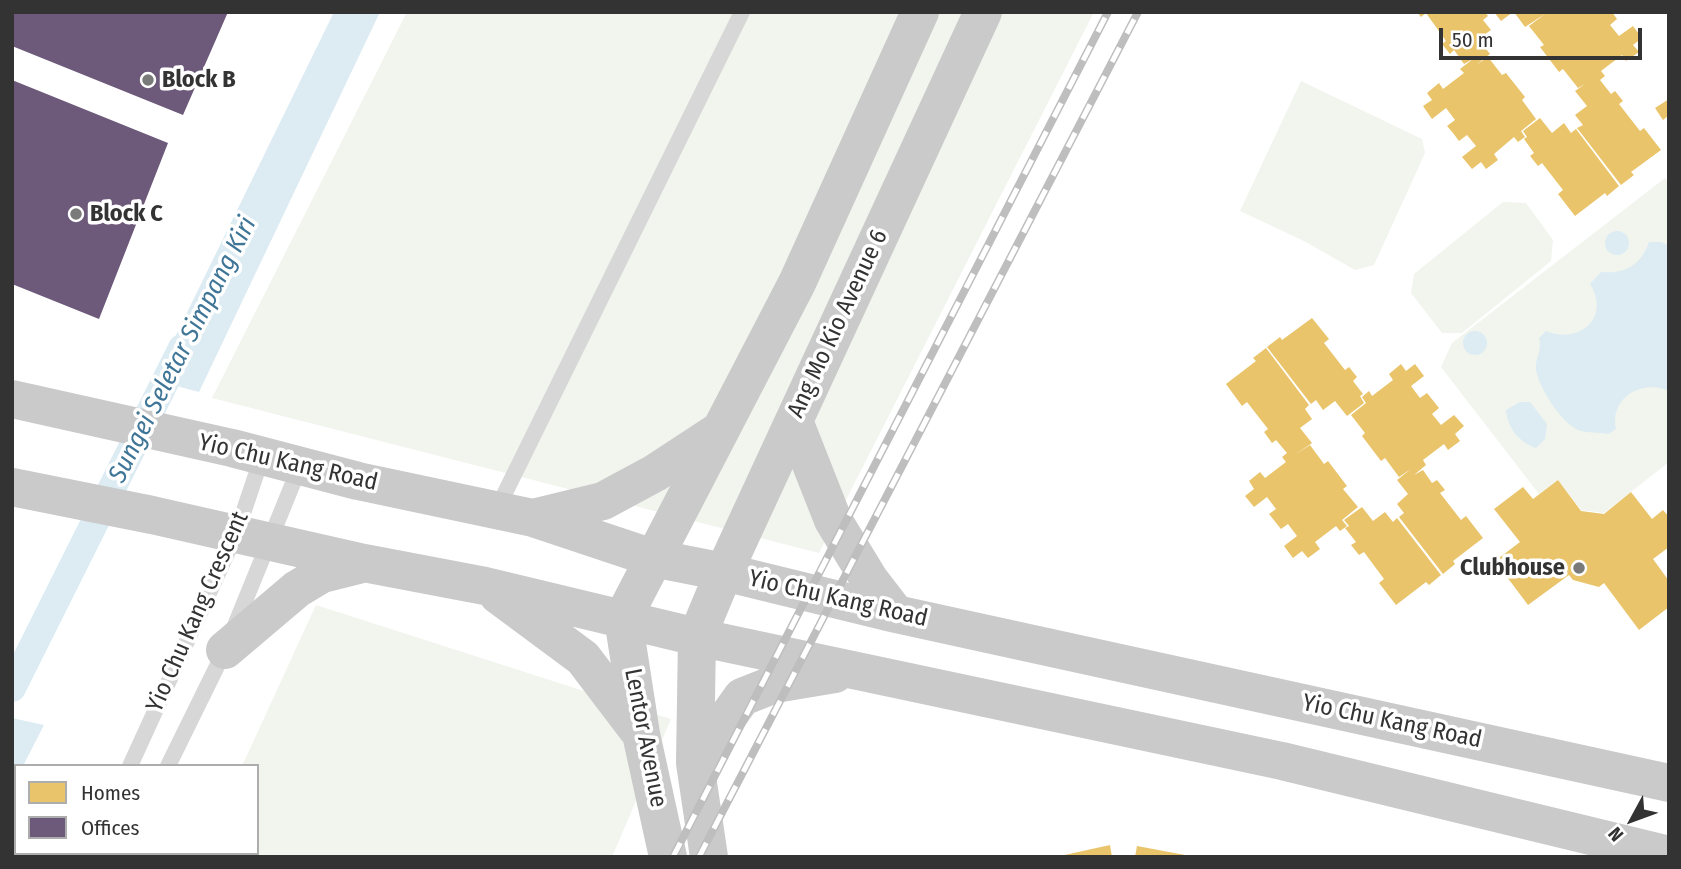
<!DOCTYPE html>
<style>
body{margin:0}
#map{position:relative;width:1681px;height:869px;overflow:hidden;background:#fff;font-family:"Fira Sans Condensed",sans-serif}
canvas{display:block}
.frame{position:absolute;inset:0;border:14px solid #333;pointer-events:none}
.legend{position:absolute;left:14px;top:764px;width:245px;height:91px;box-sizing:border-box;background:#fff;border:2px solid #adadad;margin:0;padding:9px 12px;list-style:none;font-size:21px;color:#333}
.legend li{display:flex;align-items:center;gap:14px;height:35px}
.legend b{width:35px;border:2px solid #adadad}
.north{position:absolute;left:1597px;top:785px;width:70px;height:70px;-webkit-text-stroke:5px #fff;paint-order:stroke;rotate:229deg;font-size:19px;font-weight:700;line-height:28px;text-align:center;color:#333}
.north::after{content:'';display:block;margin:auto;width:24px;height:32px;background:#333;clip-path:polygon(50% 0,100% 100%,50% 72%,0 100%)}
.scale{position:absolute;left:1439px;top:28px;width:203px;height:32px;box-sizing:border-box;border:4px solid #333;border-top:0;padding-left:9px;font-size:21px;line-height:24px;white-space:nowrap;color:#333;-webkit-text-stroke:5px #fff;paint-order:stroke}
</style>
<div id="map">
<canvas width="1681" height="869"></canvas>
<div class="frame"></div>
<ul class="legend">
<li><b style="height:19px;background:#e9c46a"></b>Homes</li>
<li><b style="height:19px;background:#6d597a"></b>Offices</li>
</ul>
<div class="north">N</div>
<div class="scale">50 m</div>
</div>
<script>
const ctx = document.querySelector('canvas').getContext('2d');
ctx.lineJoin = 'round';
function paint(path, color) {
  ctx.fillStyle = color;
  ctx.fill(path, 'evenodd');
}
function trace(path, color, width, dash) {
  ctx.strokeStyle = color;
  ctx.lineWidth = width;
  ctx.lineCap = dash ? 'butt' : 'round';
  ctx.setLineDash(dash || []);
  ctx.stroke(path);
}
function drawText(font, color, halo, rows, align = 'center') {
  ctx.font = font + ' "Fira Sans Condensed",sans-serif';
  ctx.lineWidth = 7;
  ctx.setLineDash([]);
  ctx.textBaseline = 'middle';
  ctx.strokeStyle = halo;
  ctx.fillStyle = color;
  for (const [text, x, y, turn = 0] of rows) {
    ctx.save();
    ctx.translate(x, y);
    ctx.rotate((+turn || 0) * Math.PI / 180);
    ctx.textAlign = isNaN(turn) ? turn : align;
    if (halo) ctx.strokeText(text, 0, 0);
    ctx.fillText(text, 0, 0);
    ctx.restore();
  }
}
const green = new Path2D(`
 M 407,12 L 1094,12 L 819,553 L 212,398 Z
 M 1301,81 L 1422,139 L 1425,153 L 1374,265 L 1355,270 L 1304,241 L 1240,211 Z
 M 1665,178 L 1669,183 L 1669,462 L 1604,513 L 1581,510 L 1558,480 L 1539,494 L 1441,367 L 1452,343 Z
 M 1503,202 L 1526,203 L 1553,240 L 1551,261 L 1462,333 L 1442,333 L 1411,293 L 1414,274 Z
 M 316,605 L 671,719 L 612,857 L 200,857 L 201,853 L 257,853 L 257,766 L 242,766 Z`);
const water = new Path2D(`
 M 334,12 L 380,12 L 199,392 L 154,380 Z
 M1605 243a12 12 0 1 1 24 0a12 12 0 1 1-24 0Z
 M 1649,242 L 1661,242 L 1669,246 L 1669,391 C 1643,379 1609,397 1616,429 L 1608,434 C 1599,432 1588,433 1581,431 C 1563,426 1539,388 1536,370 C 1534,360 1543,350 1539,338 L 1546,331 C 1580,345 1611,317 1590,284 L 1601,272 C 1626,274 1641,265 1649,242 Z
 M1463 343a12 12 0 1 1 24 0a12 12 0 1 1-24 0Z
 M 1520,402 L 1530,402 L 1547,424 L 1545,439 L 1536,448 C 1519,442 1508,429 1506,410 Z
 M 12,718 L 44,725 L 23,766 L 16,766 L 16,781 L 12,788 Z`);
const homes = new Path2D(`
 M 1417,12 L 1485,12 L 1488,16 L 1483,20 L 1491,30 L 1478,39 L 1490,54 L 1476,65 L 1488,57 L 1502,75 L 1506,73 L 1525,97 L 1522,100 L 1536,119 L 1521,131 L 1525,137 L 1518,142 L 1514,137 L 1494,154 L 1498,160 L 1486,169 L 1481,162 L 1472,169 L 1462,157 L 1476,146 L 1467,135 L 1459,141 L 1453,133 L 1447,126 L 1455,120 L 1446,108 L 1432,119 L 1423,106 L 1432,100 L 1427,93 L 1439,83 L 1443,89 L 1464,73 L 1460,69 L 1473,59 L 1464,64 L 1454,50 L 1450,54 L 1442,44 L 1446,41 L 1426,13 L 1421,17 Z
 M 1494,12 L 1513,12 L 1501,21 Z
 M 1514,12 L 1612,12 L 1617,19 L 1610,25 L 1619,36 L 1633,26 L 1642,38 L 1633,45 L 1639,52 L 1626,61 L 1622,55 L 1601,71 L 1605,76 L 1600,80 L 1611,94 L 1615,91 L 1623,101 L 1619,104 L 1640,131 L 1644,128 L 1661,150 L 1631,172 L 1634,175 L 1621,185 L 1577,128 L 1583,125 L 1575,115 L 1587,106 L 1575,91 L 1585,84 L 1578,88 L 1563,69 L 1559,72 L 1540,47 L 1544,45 L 1529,26 L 1545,14 L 1525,27 Z
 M 1669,99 L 1669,115 L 1663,120 L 1655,108 Z
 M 1540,118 L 1552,133 L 1564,123 L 1571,133 L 1576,129 L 1619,186 L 1607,196 L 1605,193 L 1575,216 L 1558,194 L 1563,190 L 1542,163 L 1538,166 L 1530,156 L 1534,153 L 1524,139 L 1527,137 L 1523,131 Z
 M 1312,318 L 1329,339 L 1324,343 L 1345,370 L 1349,367 L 1357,377 L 1353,381 L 1363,394 L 1360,396 L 1364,403 L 1347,416 L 1335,401 L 1323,410 L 1316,400 L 1311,404 L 1267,347 L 1280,337 L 1282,340 Z
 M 1266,348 L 1309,405 L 1305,409 L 1312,419 L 1300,428 L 1312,443 L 1293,456 L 1310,445 L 1324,464 L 1328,461 L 1347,486 L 1343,489 L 1358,507 L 1342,520 L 1347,526 L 1340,531 L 1336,526 L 1315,542 L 1320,549 L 1308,558 L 1302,551 L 1293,558 L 1284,546 L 1297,536 L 1288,524 L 1281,529 L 1269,514 L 1276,509 L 1267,497 L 1254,507 L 1245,496 L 1254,489 L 1249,481 L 1260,472 L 1265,478 L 1286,462 L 1282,457 L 1287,453 L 1276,440 L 1272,443 L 1264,432 L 1268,429 L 1247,402 L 1242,406 L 1226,384 L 1256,361 L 1253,358 Z
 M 1401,364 L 1406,371 L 1415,364 L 1424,376 L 1411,386 L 1420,398 L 1427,393 L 1439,408 L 1432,414 L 1441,425 L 1454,415 L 1464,426 L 1455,434 L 1460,441 L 1448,450 L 1444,444 L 1423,460 L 1426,465 L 1414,475 L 1423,470 L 1432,483 L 1437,480 L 1445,490 L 1440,493 L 1461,520 L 1466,516 L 1483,538 L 1453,561 L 1455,564 L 1443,574 L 1399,517 L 1404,513 L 1397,504 L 1408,494 L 1397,480 L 1411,469 L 1399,477 L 1385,458 L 1381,461 L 1362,436 L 1365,433 L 1351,415 L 1366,403 L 1362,397 L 1369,391 L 1372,396 L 1393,380 L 1389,374 Z
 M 1558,480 L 1581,511 L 1604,514 L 1631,492 L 1652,519 L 1663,510 L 1669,517 L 1669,547 L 1653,559 L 1669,581 L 1669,607 L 1639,630 L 1604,583 L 1599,587 L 1573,580 L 1569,575 L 1528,605 L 1495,561 L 1520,542 L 1494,509 L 1523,487 L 1533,499 Z
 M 1362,507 L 1373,521 L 1385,512 L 1393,522 L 1397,518 L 1441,575 L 1429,585 L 1426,582 L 1396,605 L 1379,583 L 1384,579 L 1364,552 L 1359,555 L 1351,545 L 1356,542 L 1345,528 L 1349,526 L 1344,520 Z
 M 1110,845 L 1112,857 L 1060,857 L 1060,856 Z
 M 1137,846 L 1185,855 L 1185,857 L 1135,857 Z`);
const offices = new Path2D(`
 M 12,12 L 228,12 L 183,115 L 12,46 Z
 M 12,80 L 168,143 L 99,319 L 12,284 Z`);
const canal = new Path2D(`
 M 12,688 L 182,348`);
const service = new Path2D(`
 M 497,509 L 742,12
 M 130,766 L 236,534 L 262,457
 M 168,766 L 225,650 L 300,466
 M 89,857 L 90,853
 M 125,857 L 127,853`);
const primary = new Path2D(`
 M 12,399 L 232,448 L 358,481 L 533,518 L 653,558 L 724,572 L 896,614 L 1669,783
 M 794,421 L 833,520 L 869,579 L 896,614
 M 12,487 L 152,515 L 364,563 L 485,586 L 697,637 L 1282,761 L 1669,855
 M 533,518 L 603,501 L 655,473 L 716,433
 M 498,595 L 583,658 L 637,729
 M 623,618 L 797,283 L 920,12
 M 623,618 L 641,734 L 668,857
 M 225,650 L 297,589 L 322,574 L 362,564
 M 695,763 L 742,697 L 775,684 L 835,674
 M 709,857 L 695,763 L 697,637 L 724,572 L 983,12`);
const rail = new Path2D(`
 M 673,857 L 1108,12
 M 699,857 L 1138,12`);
const markers = [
 [148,80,7,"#7a7a7a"],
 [76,214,7,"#7a7a7a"],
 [1579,568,7,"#7a7a7a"]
];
const poiNames = [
 ["Block B",162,80],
 ["Block C",90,214],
 ["Clubhouse",1565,568,"right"]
];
const streetNames = [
 ["Ang Mo Kio Avenue 6",838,324,-65],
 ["Yio Chu Kang Road",288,463,13],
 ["Yio Chu Kang Road",838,599,13],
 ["Yio Chu Kang Crescent",198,612,-66],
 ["Yio Chu Kang Road",1392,722,12],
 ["Lentor Avenue",645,738,79]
];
const waterNames = [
 ["Sungei Seletar Simpang Kiri",183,350,-63]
];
paint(green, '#f1f5ed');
paint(water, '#ddebf3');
paint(homes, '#e9c46a');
paint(offices, '#6d597a');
trace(canal, '#ddebf3', 28);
trace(service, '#d7d7d7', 16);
trace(primary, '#cacaca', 38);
trace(rail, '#bebebe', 8);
trace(rail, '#fff', 5, [16]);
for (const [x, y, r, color] of markers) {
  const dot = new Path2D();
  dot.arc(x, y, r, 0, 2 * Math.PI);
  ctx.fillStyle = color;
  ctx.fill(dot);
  trace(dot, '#fff', 2.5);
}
drawText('bold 24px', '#333', '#fff', poiNames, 'left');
drawText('24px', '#333', '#fff', streetNames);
drawText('italic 26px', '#3f7597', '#fff', waterNames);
</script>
